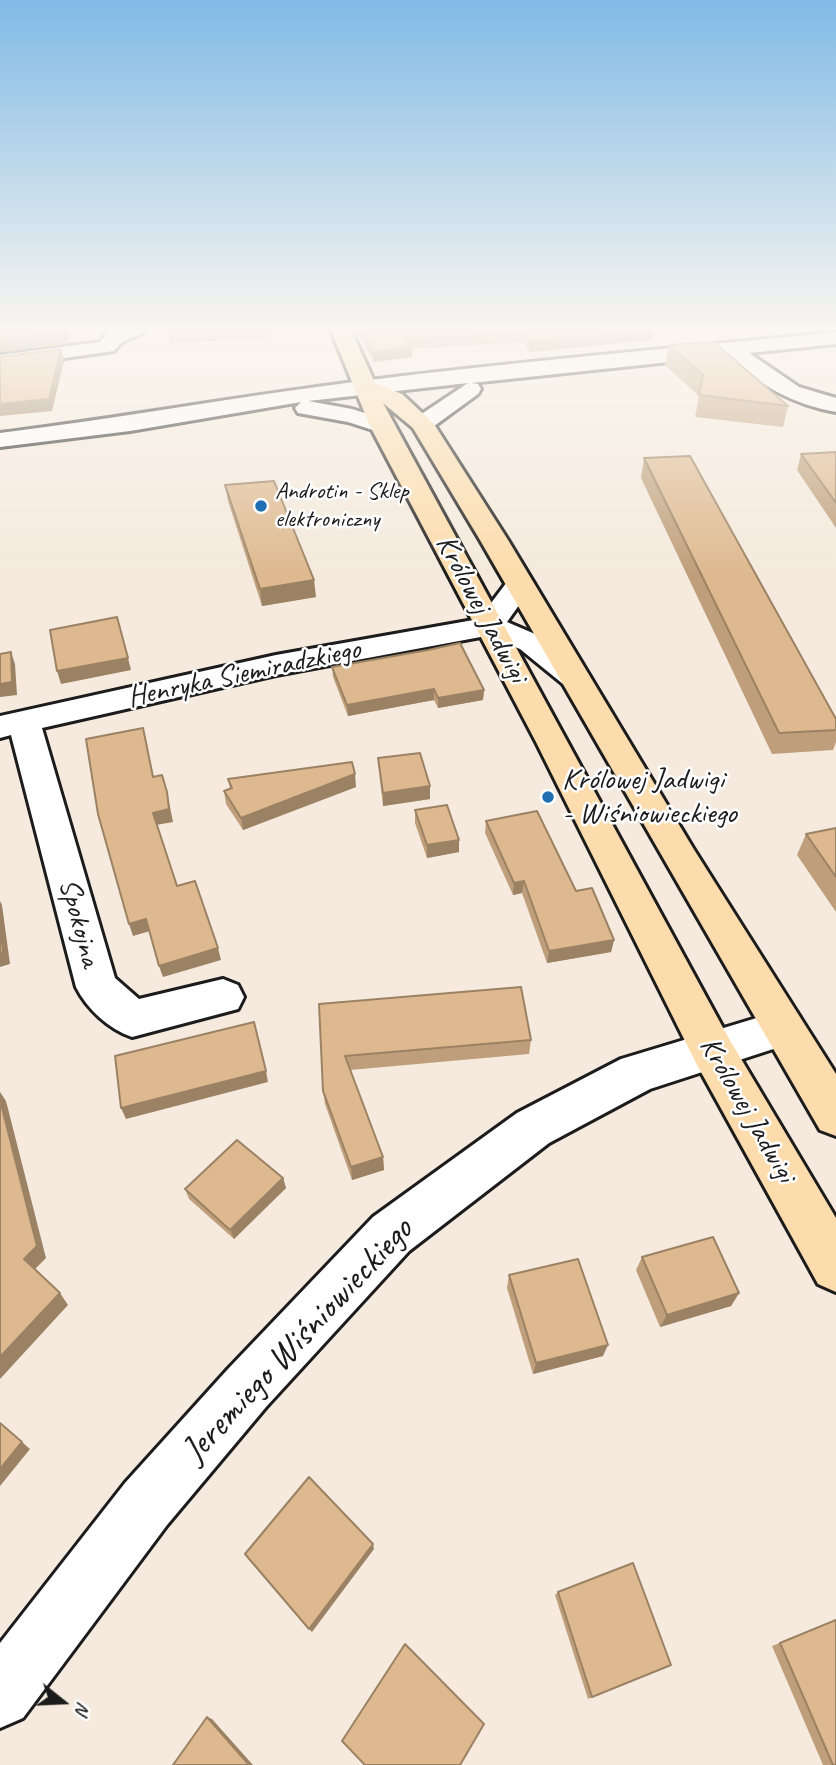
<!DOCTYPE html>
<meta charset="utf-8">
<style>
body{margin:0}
#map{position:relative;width:836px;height:1765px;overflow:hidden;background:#f5eadd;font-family:Caveat,sans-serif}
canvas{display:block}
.north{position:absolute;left:28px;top:1667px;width:70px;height:70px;-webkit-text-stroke:5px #fff;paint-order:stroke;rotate:108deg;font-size:19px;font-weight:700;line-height:28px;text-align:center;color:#1c1c1c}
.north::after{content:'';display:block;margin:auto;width:24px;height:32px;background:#1c1c1c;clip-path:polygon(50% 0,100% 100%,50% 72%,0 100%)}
</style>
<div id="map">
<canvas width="836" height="1765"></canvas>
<div class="north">N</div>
</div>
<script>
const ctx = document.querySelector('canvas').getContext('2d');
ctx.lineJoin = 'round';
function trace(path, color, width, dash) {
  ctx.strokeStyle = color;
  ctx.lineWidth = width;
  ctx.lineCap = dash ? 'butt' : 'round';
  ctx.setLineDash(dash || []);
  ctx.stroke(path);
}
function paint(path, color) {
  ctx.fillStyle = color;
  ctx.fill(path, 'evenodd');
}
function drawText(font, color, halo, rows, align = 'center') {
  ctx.font = font + ' Caveat,sans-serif';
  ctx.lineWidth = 5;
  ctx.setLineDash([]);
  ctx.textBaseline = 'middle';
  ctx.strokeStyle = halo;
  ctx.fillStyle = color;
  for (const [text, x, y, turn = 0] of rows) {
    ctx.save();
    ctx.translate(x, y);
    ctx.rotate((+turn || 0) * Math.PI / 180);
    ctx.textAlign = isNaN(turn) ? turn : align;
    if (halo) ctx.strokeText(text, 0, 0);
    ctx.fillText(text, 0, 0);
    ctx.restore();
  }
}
const minor = new Path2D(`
 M 117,328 L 148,328 C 137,341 127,333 114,351 L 0,367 L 0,355 L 100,342 L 107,332 Z
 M 836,332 L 836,344 L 749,353 L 799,387 L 836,398 L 836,412 C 791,404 761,385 726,356 L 471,383 L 478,384 L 481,389 L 478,394 L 430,429 L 414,429 L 410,424 L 414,419 L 468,383 L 308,401 L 352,409 L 390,421 L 394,426 L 390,431 L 382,433 L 348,422 L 298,413 L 295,408 L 301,402 L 130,431 L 0,447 L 0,433 C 121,418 241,396 362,381 C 519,361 678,348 836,332 Z
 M 520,575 L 530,578 L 534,584 L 507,622 L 542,637 L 585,670 L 590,677 L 585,684 L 574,687 L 563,684 L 520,649 L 486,636 L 276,675 L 42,728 L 115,978 L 139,999 L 223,979 L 238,985 L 244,997 L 238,1009 L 132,1037 C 109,1029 87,1009 76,987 L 11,735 L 0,738 L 0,716 L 276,655 L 479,619 L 510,578 Z
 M 783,1010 L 798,1015 L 805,1028 L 798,1041 L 650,1089 L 549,1143 L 409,1251 L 266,1407 L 167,1525 L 23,1718 L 0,1728 L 0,1643 L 125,1483 L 228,1369 L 373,1217 L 517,1113 L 621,1059 Z`);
const major = new Path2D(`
 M 330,328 L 350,328 L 375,383 L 402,394 L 434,424 L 508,540 L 693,848 L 836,1074 L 836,1136 L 820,1130 L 480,540 L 413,428 L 383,403 L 728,1037 L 836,1218 L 836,1292 L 818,1284 L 696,1063 L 536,742 L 370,426 Z`);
const wall = new Path2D(`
 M 168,328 L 270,328 L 270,339 L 170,343 Z
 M 355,328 L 654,328 L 652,340 L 529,352 L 523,342 L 412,349 L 412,357 L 374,362 Z
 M 669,345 L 788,406 L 783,427 L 695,417 L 699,396 L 665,365 Z
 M 836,452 L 836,528 L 797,470 L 801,454 Z
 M 644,458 L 836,719 L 836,742 L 833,750 L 772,754 L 641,478 Z
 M 225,485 L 316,597 L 262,606 L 228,501 Z
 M 332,667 L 484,690 L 483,700 L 438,708 L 434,700 L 348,716 L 333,677 Z
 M 378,758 L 430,786 L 430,799 L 383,806 L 379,771 Z
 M 228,779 L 356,787 L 243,830 L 226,804 L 224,791 L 230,789 Z
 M 415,810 L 459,852 L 427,858 L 415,823 Z
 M 486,821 L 576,891 L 614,940 L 611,952 L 547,963 L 522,893 L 513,895 L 485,833 Z
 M 836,828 L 836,912 L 797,855 L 806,834 Z
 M 319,1004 L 531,1040 L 529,1054 L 350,1070 L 383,1157 L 384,1170 L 352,1180 L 325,1104 L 323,1091 Z
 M 283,1178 L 286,1188 L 234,1239 L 189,1199 L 185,1189 Z
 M 642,1257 L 739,1293 L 731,1306 L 660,1327 L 636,1270 Z
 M 509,1275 L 603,1356 L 533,1374 L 507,1288 Z
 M 558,1592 L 671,1665 L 588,1699 L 555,1595 Z
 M 836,1620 L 836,1765 L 823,1765 L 772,1646 Z`);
const shadedWall = new Path2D(`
 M 66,328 L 71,328 L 68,344 L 0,352 L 0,340 Z
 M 654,331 L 652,340 L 529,352 L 530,342 Z
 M 412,348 L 412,357 L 374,362 L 373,352 Z
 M 61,349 L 64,361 L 52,411 L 0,416 L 0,419 L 0,404 Z
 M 314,580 L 316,597 L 262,606 L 260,589 Z
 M 11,652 L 15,664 L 17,695 L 0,697 L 0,684 Z
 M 128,658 L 131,670 L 61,684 L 57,671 Z
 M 434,689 L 434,700 L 348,716 L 347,705 Z
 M 484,690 L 483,700 L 438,708 L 438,698 Z
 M 355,774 L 356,787 L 243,830 L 241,818 Z
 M 430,786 L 430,799 L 383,806 L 383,793 Z
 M 167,792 L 173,822 L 156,825 L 153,813 Z
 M 459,840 L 459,852 L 427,858 L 427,845 Z
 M 524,881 L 522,893 L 513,895 L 514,883 Z
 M 0,901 L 2,905 L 10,964 L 0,967 Z
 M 146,919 L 150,931 L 133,936 L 129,924 Z
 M 614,940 L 611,952 L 547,963 L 549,951 Z
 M 218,948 L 221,960 L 163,977 L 159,966 Z
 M 266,1071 L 268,1082 L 126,1119 L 121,1108 Z
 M 0,1092 L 6,1101 L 46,1258 L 33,1271 L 24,1259 L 0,1100 Z
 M 383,1157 L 384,1170 L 352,1180 L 351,1167 Z
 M 283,1178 L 286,1188 L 234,1239 L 230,1230 Z
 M 60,1293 L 68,1305 L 0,1379 L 0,1357 Z
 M 739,1293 L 731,1306 L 660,1327 L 667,1315 Z
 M 608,1345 L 603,1356 L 533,1374 L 536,1363 Z
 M 0,1423 L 30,1449 L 0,1486 Z
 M 373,1544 L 374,1549 L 312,1632 L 309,1629 Z
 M 207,1717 L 212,1719 L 253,1765 L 249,1765 Z`);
const building = new Path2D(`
 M 0,328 L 66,328 L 65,332 L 0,340 Z
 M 360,328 L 654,328 L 654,331 L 530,342 L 524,333 L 407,340 L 412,348 L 373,352 Z
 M 714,342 L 788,406 L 699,395 L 703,375 L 669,345 Z
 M 61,349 L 49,399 L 0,404 L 0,357 Z
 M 836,452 L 836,503 L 801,454 Z
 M 690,456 L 836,719 L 836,730 L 779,733 L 644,458 Z
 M 274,481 L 314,580 L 260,589 L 225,485 Z
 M 117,617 L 128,658 L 57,671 L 50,630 Z
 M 460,643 L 484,690 L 438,698 L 434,689 L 347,705 L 332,667 L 428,650 Z
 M 11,652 L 12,682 L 0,684 L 0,654 Z
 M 143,728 L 153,777 L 162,775 L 167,792 L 169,809 L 153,813 L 177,886 L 195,881 L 218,948 L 159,966 L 146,919 L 129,924 L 98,814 L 86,739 Z
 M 420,753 L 430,786 L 383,793 L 378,758 Z
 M 352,762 L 355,774 L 241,818 L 224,791 L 232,788 L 228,779 Z
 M 447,805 L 459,840 L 427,845 L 415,810 Z
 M 537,811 L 576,891 L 592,888 L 614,940 L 549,951 L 524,881 L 514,883 L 486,821 Z
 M 836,828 L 836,877 L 806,834 Z
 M 0,923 L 3,952 L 0,953 Z
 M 521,987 L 531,1040 L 345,1056 L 383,1157 L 351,1167 L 323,1091 L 319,1004 Z
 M 254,1022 L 266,1071 L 121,1108 L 115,1056 Z
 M 0,1100 L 37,1246 L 24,1259 L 60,1293 L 0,1357 Z
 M 237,1140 L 283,1178 L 230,1230 L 185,1189 Z
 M 713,1237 L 739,1293 L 667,1315 L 642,1257 Z
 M 578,1259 L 608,1345 L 536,1363 L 509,1275 Z
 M 0,1423 L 22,1442 L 0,1469 Z
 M 309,1477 L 373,1544 L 309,1629 L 245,1554 Z
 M 633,1563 L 671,1665 L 592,1697 L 558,1592 Z
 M 836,1620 L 836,1765 L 833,1765 L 780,1643 Z
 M 405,1644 L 484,1724 L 460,1765 L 365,1765 L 342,1741 Z
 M 207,1717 L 249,1765 L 173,1765 Z`);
const markers = [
 [261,506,7,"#1f6fb2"],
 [548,797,7,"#1f6fb2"]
];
const farPoinames = [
 ["Androtin - Sklep",275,492],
 ["elektroniczny",275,520]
];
const streetNames = [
 ["Królowej Jadwigi",481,609,62],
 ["Henryka Siemiradzkiego",244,674,-12],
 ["Spokojna",79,923,75],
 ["Królowej Jadwigi",747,1110,60]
];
const poiNames = [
 ["Królowej Jadwigi",562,780],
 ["- Wiśniowieckiego",562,814]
];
const nearStreetnames = [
 ["Jeremiego Wiśniowieckiego",298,1341,-47]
];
trace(minor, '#1c1c1c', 6);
trace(major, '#1c1c1c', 6);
paint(minor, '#fff');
paint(major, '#fcdcac');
paint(wall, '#bf9f7b');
paint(shadedWall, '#9b8264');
paint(building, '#deb98f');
trace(building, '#9b8264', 2);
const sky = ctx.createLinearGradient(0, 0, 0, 575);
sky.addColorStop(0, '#80bae6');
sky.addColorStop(0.57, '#faf6f0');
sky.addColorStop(1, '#faf6f000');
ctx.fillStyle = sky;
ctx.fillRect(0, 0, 836, 575);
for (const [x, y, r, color] of markers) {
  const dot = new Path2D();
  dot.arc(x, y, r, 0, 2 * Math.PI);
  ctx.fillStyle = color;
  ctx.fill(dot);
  trace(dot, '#fff', 2.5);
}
drawText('24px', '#1c1c1c', '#fff', farPoinames, 'left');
drawText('30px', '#1c1c1c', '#fff', streetNames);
drawText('30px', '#1c1c1c', '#fff', poiNames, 'left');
drawText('37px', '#1c1c1c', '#fff', nearStreetnames);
</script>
